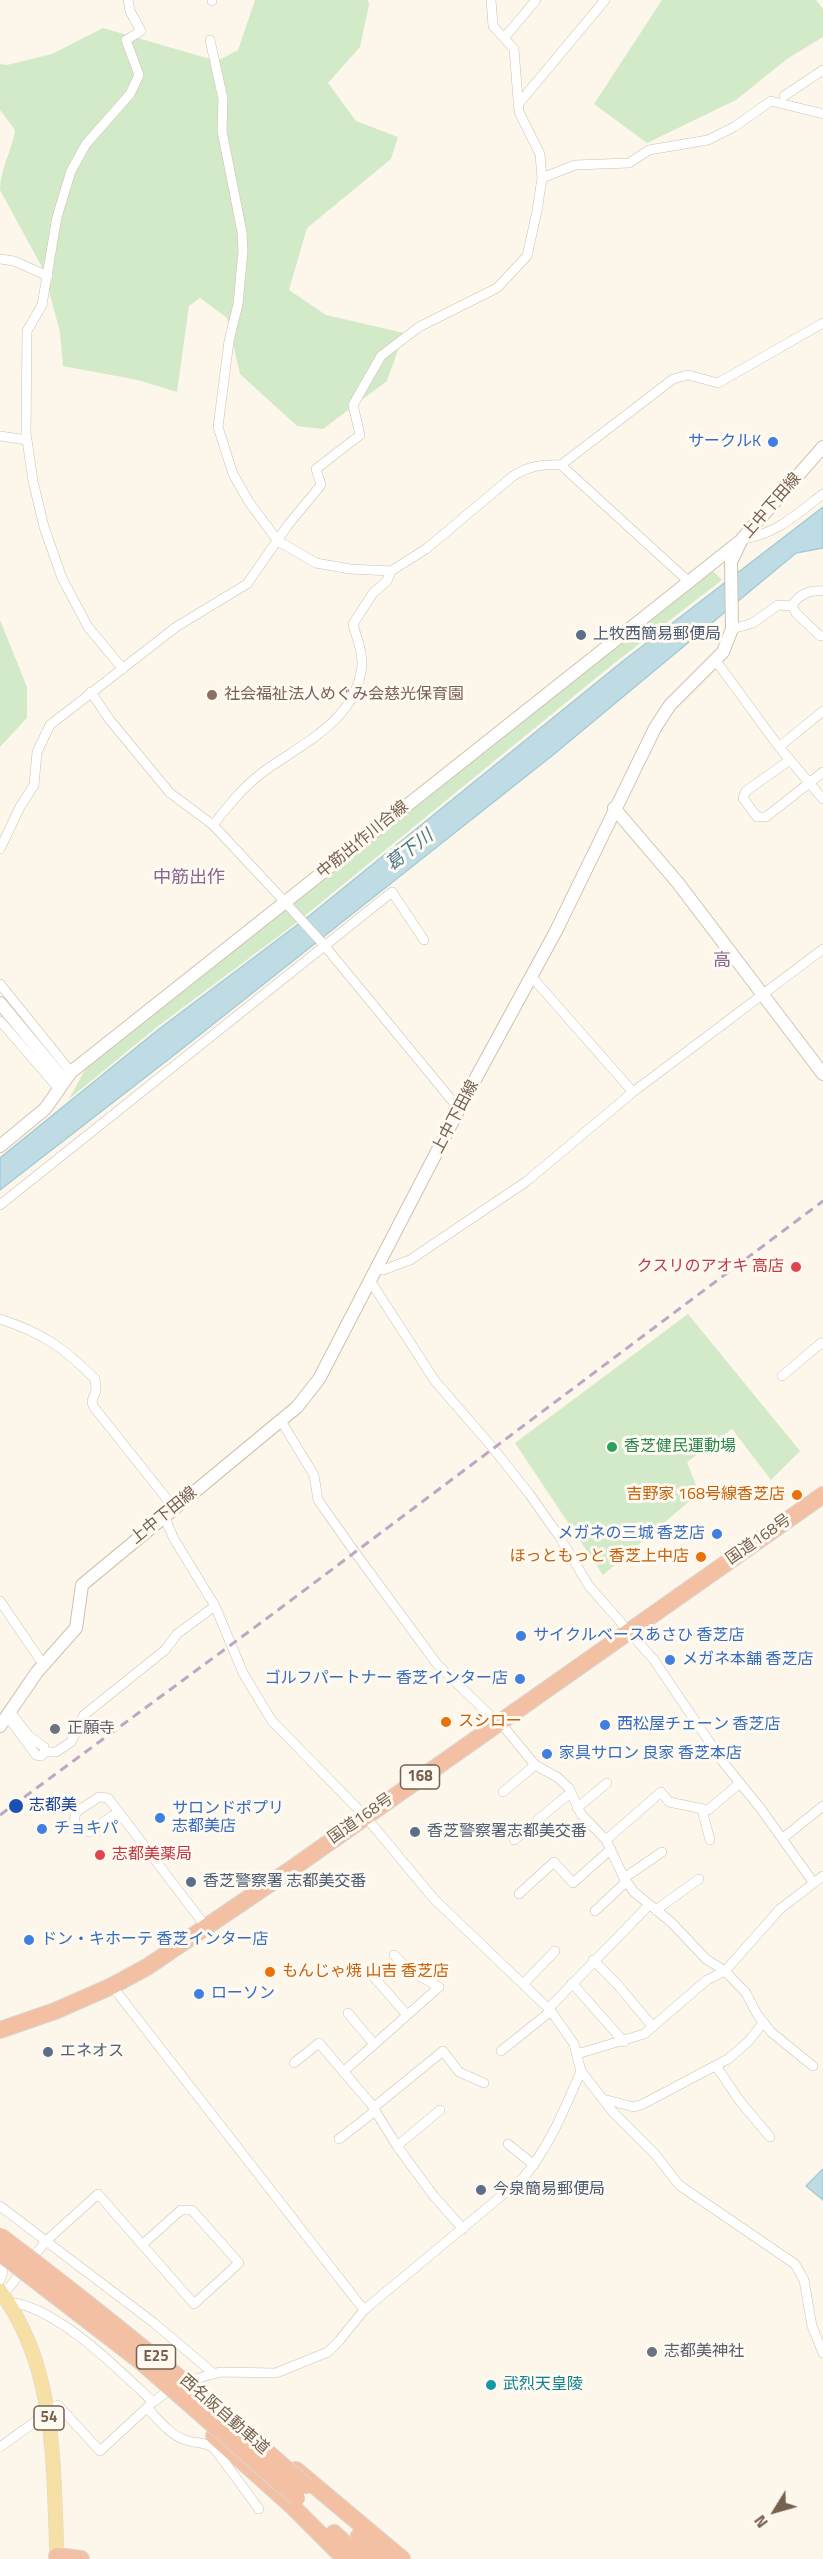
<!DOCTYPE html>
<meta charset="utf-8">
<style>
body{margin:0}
#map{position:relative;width:823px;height:2559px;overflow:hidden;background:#fcf7ea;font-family:"Titillium Web",sans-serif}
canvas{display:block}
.north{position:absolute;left:745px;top:2481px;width:60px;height:60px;-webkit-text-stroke:4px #fefaf1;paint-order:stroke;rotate:233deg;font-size:16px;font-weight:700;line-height:24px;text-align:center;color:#76604e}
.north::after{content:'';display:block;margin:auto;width:21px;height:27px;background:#76604e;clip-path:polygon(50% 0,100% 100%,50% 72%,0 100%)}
</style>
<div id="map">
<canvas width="823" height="2559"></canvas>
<div class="north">N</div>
</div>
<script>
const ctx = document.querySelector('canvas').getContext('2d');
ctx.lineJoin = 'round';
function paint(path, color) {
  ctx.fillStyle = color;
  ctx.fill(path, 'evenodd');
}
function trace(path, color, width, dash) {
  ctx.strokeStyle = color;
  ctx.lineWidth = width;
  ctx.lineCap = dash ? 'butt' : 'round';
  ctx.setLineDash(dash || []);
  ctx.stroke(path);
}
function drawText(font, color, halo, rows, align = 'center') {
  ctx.font = font + ' "Titillium Web","Noto Sans JP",sans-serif';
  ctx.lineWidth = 6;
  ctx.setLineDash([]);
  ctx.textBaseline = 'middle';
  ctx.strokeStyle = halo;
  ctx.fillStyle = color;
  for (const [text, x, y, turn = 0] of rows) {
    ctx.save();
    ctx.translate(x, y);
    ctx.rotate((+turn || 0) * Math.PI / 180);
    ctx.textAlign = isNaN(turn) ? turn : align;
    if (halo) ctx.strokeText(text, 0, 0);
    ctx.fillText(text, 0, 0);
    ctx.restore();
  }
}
const green = new Path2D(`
 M 255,0 L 368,0 L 369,5 L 360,47 L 328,83 L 356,121 L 398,137 L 391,159 L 307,228 L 289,290 L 326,315 L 404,333 L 387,381 L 323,429 L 297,426 L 240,374 L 227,318 L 200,298 L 189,306 L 177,392 L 138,380 L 63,366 L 60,332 L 43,269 L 0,190 C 0,169 12,151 15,130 L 0,110 L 0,64 L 7,65 L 52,54 L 103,28 L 217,61 L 238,50 Z
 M 662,0 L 816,0 L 823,9 L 823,37 L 787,59 L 736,100 L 647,143 L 594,104 Z
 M 710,572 L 714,572 L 722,580 L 612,665 L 296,923 L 157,1027 L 69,1099 L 88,1064 Z
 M 0,620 L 27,687 L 27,718 L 0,747 Z
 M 688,1314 L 800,1451 L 771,1480 L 732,1429 L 687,1462 L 699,1493 L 603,1575 L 515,1443 Z`);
const water = new Path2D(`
 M 823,507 L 823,548 L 796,553 L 553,755 L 178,1052 L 0,1190 L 0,1158 L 159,1029 L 309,916 L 623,661 Z
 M 823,2169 L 823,2200 L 806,2186 Z`);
const street = new Path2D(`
 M 212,1 L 212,0
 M 505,37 L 536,0
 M 210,40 L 223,99 L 222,131 L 242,232 L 243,251 L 238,304 L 229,341 L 218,427 L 233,474 L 249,502 L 278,541 L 316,563 L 350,569 L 391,571 L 426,549 L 513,476 C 529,466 542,464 561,465 L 688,581
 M 784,96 L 823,70
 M 520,102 L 605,0
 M 542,178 L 575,165 L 629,163 L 649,150 L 708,140 L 734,127 L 771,101 L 823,114
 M 0,259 L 14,261 L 48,276
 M 0,436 L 27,440
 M 561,465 L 673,379 L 688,375 L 718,383 L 823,323
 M 742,539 C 775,535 797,514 823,494
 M 823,591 C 810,590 799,594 792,606 L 796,613 L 820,636 L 823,636
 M 732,629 L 753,623 L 778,605 L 792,606
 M 716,661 L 779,747 L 823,799
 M 123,669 L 88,627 L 62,578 L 44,527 L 33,481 L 26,433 L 27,331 L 42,305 L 57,217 L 71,171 L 86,144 L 130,94 L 139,75 L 126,40 L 141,31 L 130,11 L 128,0
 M 91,692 L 109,719 L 170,793 L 213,825 L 285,902 L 324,945 L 459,1109
 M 779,747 L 823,711
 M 790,760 L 746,791 L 743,798 L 757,817 L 766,817 L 823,772
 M 213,825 C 228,806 243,787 263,772 C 303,743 357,720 362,665 C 363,652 356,636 353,624 L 373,593 L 387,581 L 391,571
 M 0,849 L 20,807 L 34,785 L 37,752 L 50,725 L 176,627 L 247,584 L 288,525 L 321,485 L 316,469 L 360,435 L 353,405 L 381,356 L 419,327 L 497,288 L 527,256 L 537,211 L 542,178 L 540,154 L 519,112 L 514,49 L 493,26 L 491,0
 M 531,976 L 633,1092
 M 0,984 L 71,1072
 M 0,1021 L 60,1090
 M 0,1205 L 392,892 L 424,940
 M 378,1269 L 383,1270 L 410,1260 L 527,1181 L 633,1092 L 823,949
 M 371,1282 L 435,1381 L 493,1448 L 530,1495 L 559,1536 L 589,1586 L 654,1660 L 723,1762 L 761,1809 L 813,1882
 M 0,1319 C 43,1333 64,1348 95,1379 L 96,1390 L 92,1401 L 93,1406 L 174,1508
 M 782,1376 L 821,1343 L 823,1345
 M 281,1421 L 314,1475 L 318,1500 L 354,1551 L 437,1664 L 498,1723
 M 164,1516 L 174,1539 L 215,1606 L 243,1673 L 272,1721 L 365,1816 L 434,1899 L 551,2011 L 574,2044 L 581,2071 L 612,2111 L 655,2154 L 679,2185 L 795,2264 L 804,2280 L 812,2326 L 823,2353
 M 0,1601 L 43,1664
 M 8,1717 L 36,1755 L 41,1756 L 45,1752 L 44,1747 L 29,1736 L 11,1713
 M 499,1721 L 535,1765 L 557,1777 L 569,1788 L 581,1814 L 606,1840 L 624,1878 L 634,1892 L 671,1922 L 706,1959 L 725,1971 L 746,1993 L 757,2014 L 771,2032 L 813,2066
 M 45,1752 L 56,1752 L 71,1742 L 84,1715 L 165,1650 L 177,1634 L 215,1606
 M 503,1792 L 535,1765
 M 577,1808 L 607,1783
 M 702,1810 L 710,1840
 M 124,1819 L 112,1816 L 90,1832 L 81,1830 L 74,1822 L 76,1812 L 99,1797 L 108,1798 L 206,1927
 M 782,1839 L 823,1806
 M 514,1840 L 571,1792
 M 606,1840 L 661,1792 L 669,1802 L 708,1810 L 740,1783
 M 624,1878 L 662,1852
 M 519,1894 L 554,1862 L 573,1883 L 611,1849
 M 656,1910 L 699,1879
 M 595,1911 L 626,1882
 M 593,1960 L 617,1984 L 653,2027
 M 372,1975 L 407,2015
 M 572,1983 L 624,2042
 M 523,1984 L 555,1951
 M 112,1986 L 364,2310
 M 548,2009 L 649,1905
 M 348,2013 L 374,2044
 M 501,2051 L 551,2011
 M 577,2054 L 644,2034 L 707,1980 L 725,1971 L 780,1909 L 823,1876
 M 294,2063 L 319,2043 L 371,2104 L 397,2146 L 433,2195 L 463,2229
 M 716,2066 L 739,2100 L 770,2137
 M 343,2072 L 439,1987 L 409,1970 L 394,1955
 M 603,2099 L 634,2107 L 643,2104 L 728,2059 L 748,2042 L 763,2023
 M 373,2108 L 443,2051 L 459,2072 L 484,2083
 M 339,2139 L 375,2111
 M 508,2144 L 534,2165
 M 397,2146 L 440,2110
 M 0,2206 L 154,2323 L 213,2373
 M 0,2256 L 3,2271 L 0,2280
 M 3,2295 L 46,2241 L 98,2194 L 194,2304 L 239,2263 L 192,2210 L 181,2210 L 143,2244
 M 9,2302 C 57,2307 118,2369 153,2402
 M 147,2408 C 157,2418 169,2434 183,2439 C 193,2444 204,2441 214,2448 L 259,2509
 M 0,2447 L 58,2405 L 100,2451 L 153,2402 L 178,2384 L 220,2372 L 276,2373 L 328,2352 L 339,2341 L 364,2310 L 523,2178 C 550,2146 564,2110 581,2071`);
const secondary = new Path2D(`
 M 614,808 L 678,883 L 823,1074
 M 0,1003 L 64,1080
 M 0,1146 L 45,1109 L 71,1072 L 739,542
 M 0,1726 L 37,1672 L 76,1628 L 82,1585 L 297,1407 L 319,1379 L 459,1109 L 556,931 L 655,728 L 670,705 L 723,652 L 732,629 L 731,562 L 742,539 L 823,447`);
const primary = new Path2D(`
 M 0,2291 C 57,2367 53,2466 57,2556`);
const highway = new Path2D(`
 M 0,2030 L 55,2011 L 112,1986 L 147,1967 L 290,1870 L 823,1495
 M 214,2436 L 291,2505 L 345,2559
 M 296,2470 L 402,2559
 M 334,2533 L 362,2559
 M 359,2536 L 383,2559
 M 57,2556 L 81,2559`);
const rail = new Path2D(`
 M 0,1815 L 266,1619 L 823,1201`);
const highwayBridge = new Path2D(`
 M 0,2236 C 105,2315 207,2399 306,2486
 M 0,2253 L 139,2360 L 297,2498`);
const markers = [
 [773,442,6,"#3f7fe0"],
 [581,635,6,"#5c6f8a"],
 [212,695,6,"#8d6e63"],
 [796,1267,6,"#e0444e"],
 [612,1447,6,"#2e9e5b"],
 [797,1495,6,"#e8710a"],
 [717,1534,6,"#3f7fe0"],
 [701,1557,6,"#e8710a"],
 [521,1636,6,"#3f7fe0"],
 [670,1660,6,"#3f7fe0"],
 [520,1679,6,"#3f7fe0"],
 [446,1722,6,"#e8710a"],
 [605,1725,6,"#3f7fe0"],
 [55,1729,6,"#6b7280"],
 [547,1754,6,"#3f7fe0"],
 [16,1806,8,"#1a4fb4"],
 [160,1818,6,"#3f7fe0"],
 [42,1829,6,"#3f7fe0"],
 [415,1832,6,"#5c6f8a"],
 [100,1855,6,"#e0444e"],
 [191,1882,6,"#5c6f8a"],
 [29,1940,6,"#3f7fe0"],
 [270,1972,6,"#e8710a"],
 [199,1994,6,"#3f7fe0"],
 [48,2052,6,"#5c6f8a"],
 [481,2190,6,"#5c6f8a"],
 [652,2352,6,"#6b7280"],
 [491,2385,6,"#0f9aa8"]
];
const shields = [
 [420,1777,39],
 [156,2357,39],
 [49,2418,30]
];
const shieldNames = [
 ["168",420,1777],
 ["E25",156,2357],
 ["54",49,2418]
];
const shopNames = [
 ["サークルK",761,442,"right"],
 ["メガネの三城 香芝店",705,1534,"right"],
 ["サイクルベースあさひ 香芝店",533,1636],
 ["メガネ本舗 香芝店",682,1660],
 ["ゴルフパートナー 香芝インター店",508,1679,"right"],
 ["西松屋チェーン 香芝店",617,1725],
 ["家具サロン 良家 香芝本店",559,1754],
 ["サロンドポプリ",172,1809],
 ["志都美店",172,1827],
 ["チョキパ",54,1829],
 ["ドン・キホーテ 香芝インター店",41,1940],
 ["ローソン",211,1994]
];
const streetNames = [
 ["上中下田線",772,506,-49],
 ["中筋出作川合線",363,840,-39],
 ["上中下田線",456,1117,-62],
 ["上中下田線",164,1516,-39],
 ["国道168号",759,1540,-35],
 ["国道168号",361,1819,-35],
 ["西名阪自動車道",224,2415,41]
];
const serviceNames = [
 ["上牧西簡易郵便局",593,635],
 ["香芝警察署志都美交番",427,1832],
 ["香芝警察署 志都美交番",203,1882],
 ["エネオス",60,2052],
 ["今泉簡易郵便局",493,2190]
];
const educationNames = [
 ["社会福祉法人めぐみ会慈光保育園",224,695]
];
const healthNames = [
 ["クスリのアオキ 高店",784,1267],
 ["志都美薬局",112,1855,"left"]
];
const leisureNames = [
 ["香芝健民運動場",624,1447]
];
const foodNames = [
 ["吉野家 168号線香芝店",785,1495],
 ["ほっともっと 香芝上中店",689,1557],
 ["スシロー",458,1722,"left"],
 ["もんじゃ焼 山吉 香芝店",282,1972,"left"]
];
const worshipNames = [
 ["正願寺",67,1729],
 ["志都美神社",664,2352]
];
const transitNames = [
 ["志都美",29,1806]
];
const cultureNames = [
 ["武烈天皇陵",503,2385]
];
const waterNames = [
 ["葛下川",410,851,-38]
];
const neighbourhoodNames = [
 ["中筋出作",189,879],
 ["高",722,962]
];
paint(green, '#d3eac8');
paint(water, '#bfdce5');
trace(water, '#a5cbd7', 1.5);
trace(street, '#cec0b0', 10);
trace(secondary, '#d1c1ae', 14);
trace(primary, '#dbd6d1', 15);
trace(highway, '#dbd6d1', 18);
trace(street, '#fff', 9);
trace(secondary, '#fff', 12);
trace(primary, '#f7e0a6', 14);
trace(highway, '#f3c0a4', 16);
trace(rail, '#bba8c7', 3, [9, 6]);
trace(highwayBridge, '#dbd6d1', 18, []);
trace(highwayBridge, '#f3c0a4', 16);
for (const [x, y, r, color] of markers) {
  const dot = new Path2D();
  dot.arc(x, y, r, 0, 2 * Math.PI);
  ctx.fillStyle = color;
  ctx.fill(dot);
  trace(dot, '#fefaf1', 2);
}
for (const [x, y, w] of shields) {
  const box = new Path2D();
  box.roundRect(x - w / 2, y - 12, w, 24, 4.5);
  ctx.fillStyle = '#fefaf1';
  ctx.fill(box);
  trace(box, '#76604e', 1.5);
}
drawText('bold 15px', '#76604e', null, shieldNames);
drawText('16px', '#366cbe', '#fefaf1', shopNames, 'left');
drawText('16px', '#76604e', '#fefaf1', streetNames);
drawText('16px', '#4e5e75', '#fefaf1', serviceNames, 'left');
drawText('16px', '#785e54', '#fefaf1', educationNames, 'left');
drawText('16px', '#be3a42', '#fefaf1', healthNames, 'right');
drawText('16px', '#27864d', '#fefaf1', leisureNames, 'left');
drawText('16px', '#c56008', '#fefaf1', foodNames, 'right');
drawText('16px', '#5b616d', '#fefaf1', worshipNames, 'left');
drawText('16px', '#164399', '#fefaf1', transitNames, 'left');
drawText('16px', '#0d838f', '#fefaf1', cultureNames, 'left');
drawText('italic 18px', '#487889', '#fefaf1', waterNames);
drawText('18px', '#876692', '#fefaf1', neighbourhoodNames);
</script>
